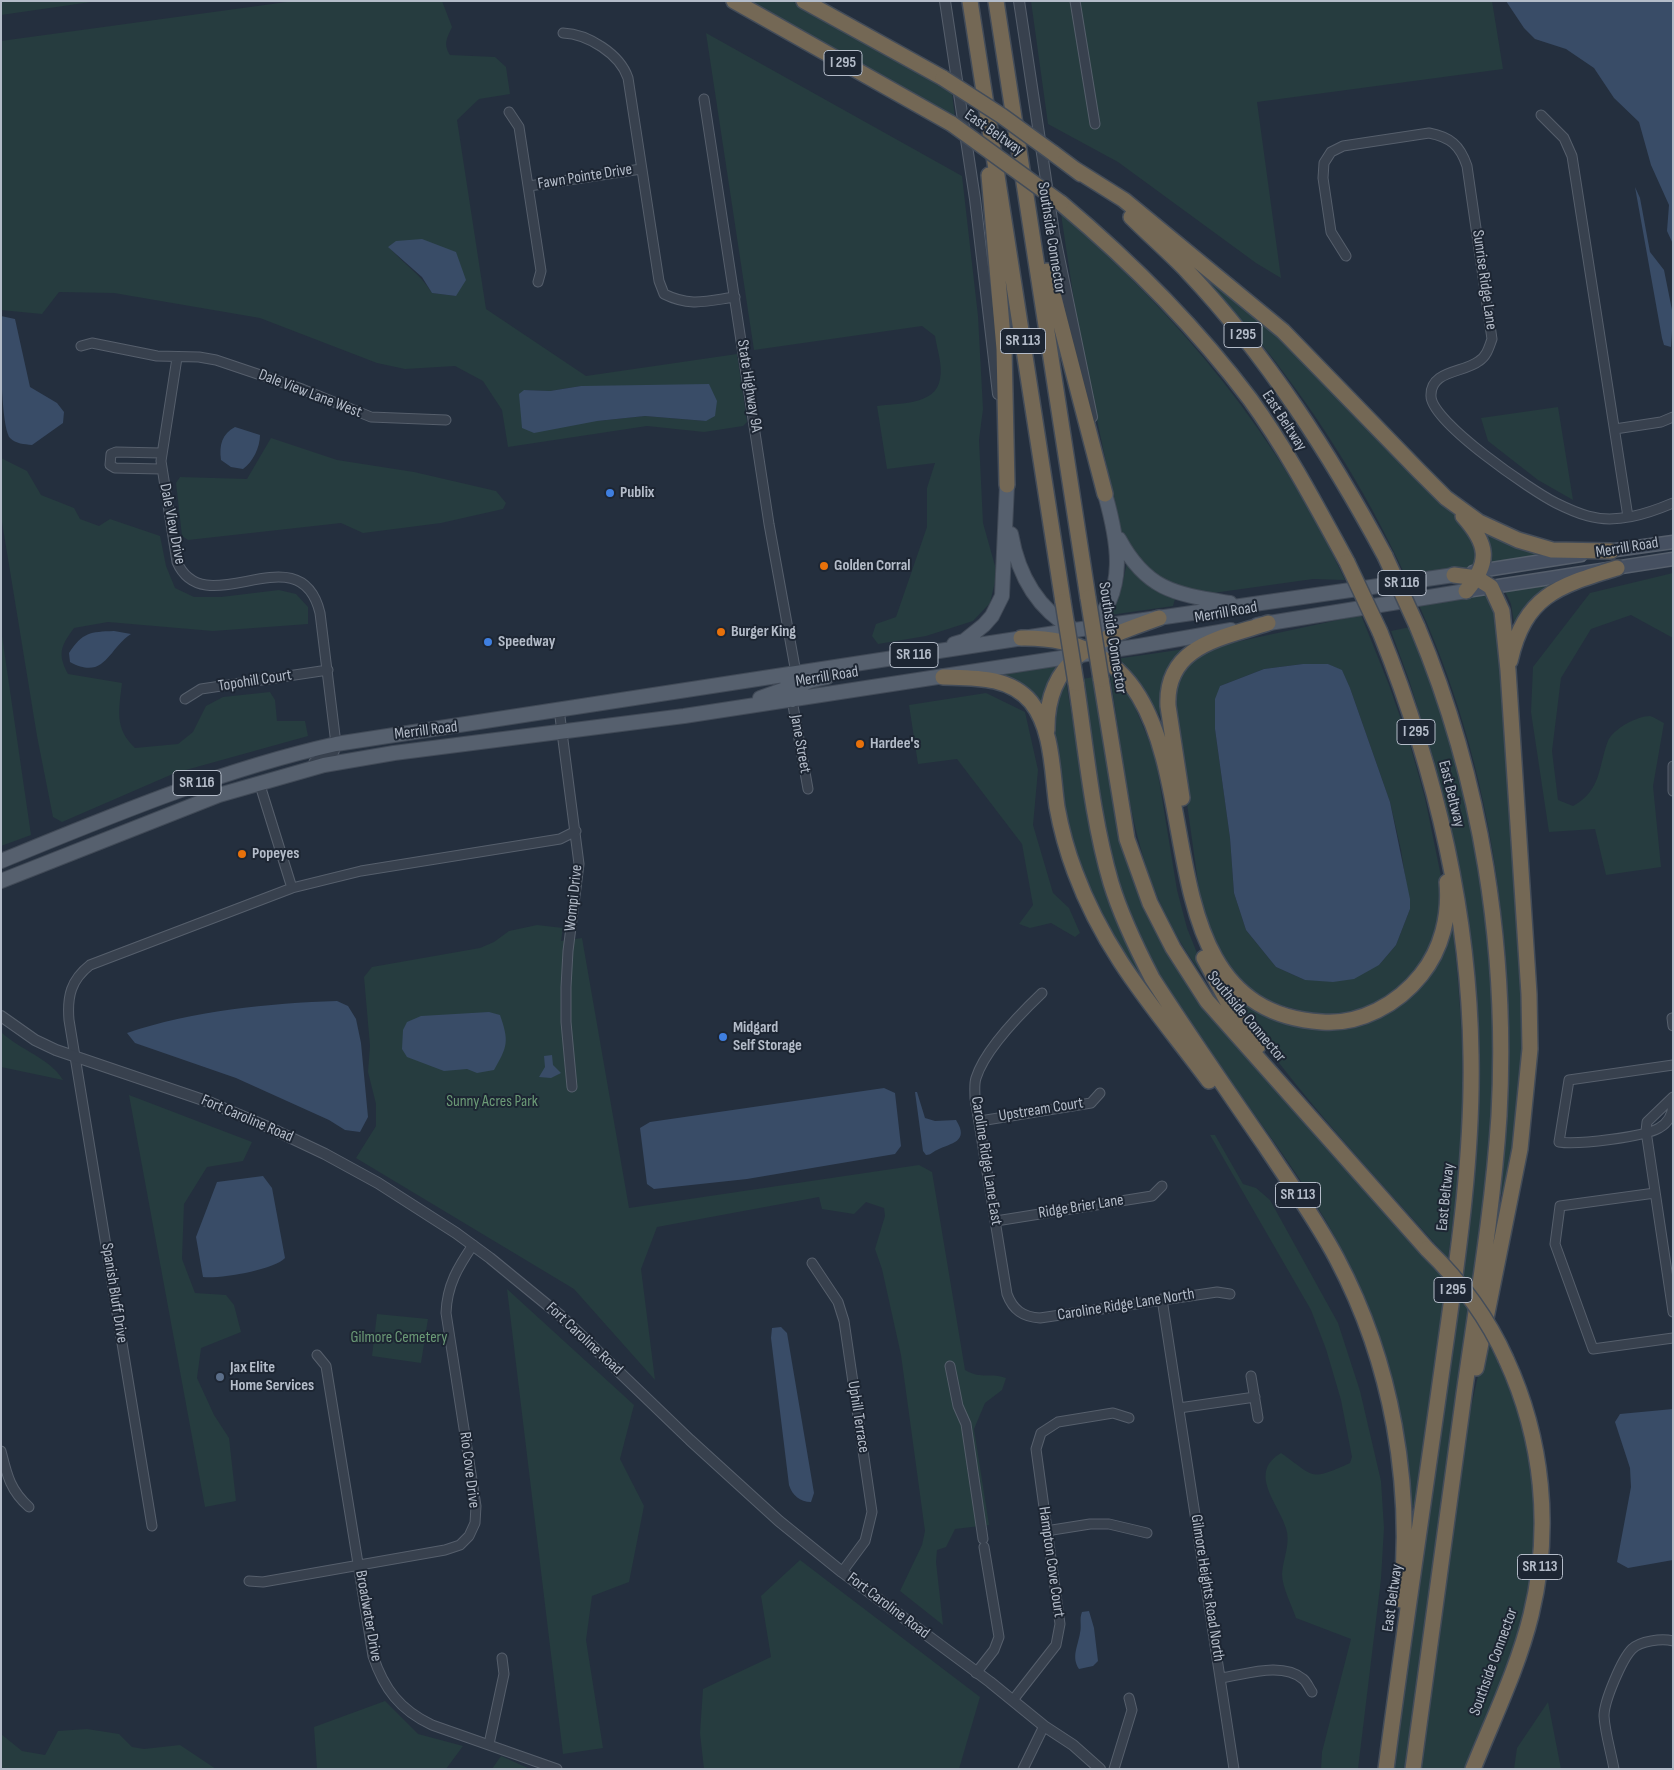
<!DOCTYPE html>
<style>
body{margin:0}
#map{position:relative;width:1674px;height:1770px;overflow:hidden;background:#242f3e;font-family:"Sofia Sans Condensed",sans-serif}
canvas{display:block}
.frame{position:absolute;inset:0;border:2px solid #b4bcc9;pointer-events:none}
</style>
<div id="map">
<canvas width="1674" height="1770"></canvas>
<div class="frame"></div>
</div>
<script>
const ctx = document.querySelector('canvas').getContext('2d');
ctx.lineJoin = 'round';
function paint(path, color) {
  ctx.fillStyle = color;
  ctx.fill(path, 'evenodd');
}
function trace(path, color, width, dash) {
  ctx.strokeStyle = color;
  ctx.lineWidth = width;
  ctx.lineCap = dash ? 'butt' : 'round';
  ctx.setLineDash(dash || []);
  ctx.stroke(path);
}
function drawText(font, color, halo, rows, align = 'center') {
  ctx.font = font + ' "Sofia Sans Condensed",sans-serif';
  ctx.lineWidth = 4;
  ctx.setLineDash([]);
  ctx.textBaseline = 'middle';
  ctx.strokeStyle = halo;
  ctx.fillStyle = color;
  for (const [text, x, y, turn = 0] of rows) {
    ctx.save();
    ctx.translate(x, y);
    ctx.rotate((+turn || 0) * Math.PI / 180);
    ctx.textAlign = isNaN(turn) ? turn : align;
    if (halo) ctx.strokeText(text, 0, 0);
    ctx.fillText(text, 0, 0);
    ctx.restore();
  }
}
const green = new Path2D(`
 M 1,1 L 98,1 L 1,15 Z
 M 294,1 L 442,1 L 452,27 C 447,38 443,44 450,55 L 495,57 L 506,67 L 510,94 L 479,99 L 457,120 L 486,309 L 586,376 L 737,354 L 747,422 L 743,426 L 704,432 L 647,426 L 508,447 L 502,410 L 483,381 L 455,366 L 405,369 L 377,363 L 260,318 L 114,293 L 59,292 L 42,314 L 1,310 L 1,41 ZM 388,246 L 456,296 L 432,293 C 419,272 403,264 388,246 ZM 581,386 L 706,421 L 645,416 L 597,421 L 524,390 L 550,391 Z
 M 748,1 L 792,1 L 952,93 L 955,118 Z
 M 1031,1 L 1492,1 L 1503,69 L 1257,102 L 1281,278 L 1256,263 L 1118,162 L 1048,124 Z
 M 706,33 L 962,176 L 978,316 L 983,409 L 979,440 L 983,523 L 997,573 L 990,603 L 973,621 L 926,636 L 878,644 L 872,636 L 876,624 L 896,617 L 927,527 L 927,488 L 935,463 L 887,469 L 877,406 C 897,403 936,406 940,379 C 943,366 937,349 935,336 L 922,326 L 754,350 Z
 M 1061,214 C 1180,316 1280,438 1345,580 L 1313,579 L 1206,594 L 1170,587 L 1148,572 L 1121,534 L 1079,334 Z
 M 1182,254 L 1257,313 L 1373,428 L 1475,537 L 1480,551 L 1473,568 L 1406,577 C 1365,488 1313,406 1250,330 C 1229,304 1205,280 1182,254 Z
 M 1558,407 L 1573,500 L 1538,480 L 1488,441 L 1481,418 Z
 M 271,438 L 337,460 L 414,472 L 496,491 L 506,503 L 503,509 L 441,523 L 363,533 L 341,523 L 188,540 L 182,536 L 176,483 L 180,477 L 247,479 Z
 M 1,458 L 27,471 L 41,495 L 74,508 L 80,519 L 99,526 L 110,519 L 160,536 L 166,566 L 175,588 L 194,597 L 221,597 L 279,590 L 296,594 L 308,607 L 308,624 L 213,631 L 108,622 L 74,628 C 61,646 57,653 68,674 L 122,683 C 119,710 114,728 135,748 L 178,744 L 193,732 L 206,706 L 223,697 L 270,692 L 275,700 L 277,721 L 305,721 L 308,736 L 175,773 L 62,822 L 53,817 L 37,736 L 1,516 Z
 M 1482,529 L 1548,553 L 1488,565 Z
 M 1127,563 L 1158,591 L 1175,599 L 1173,606 L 1110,615 L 1121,590 Z
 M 1673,573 L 1673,638 L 1631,615 L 1591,629 L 1561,678 L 1552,751 L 1558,800 L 1573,806 C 1602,790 1598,767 1608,741 C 1613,729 1637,716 1650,716 C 1654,717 1660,721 1664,723 L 1653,786 L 1661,867 L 1606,875 L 1595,829 L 1549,832 L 1531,712 L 1533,667 L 1590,593 Z
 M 1552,583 L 1552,587 L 1515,628 L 1511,604 L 1505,591 Z
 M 1488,592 L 1497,602 L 1527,1021 L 1508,1195 L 1500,1194 C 1522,994 1502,788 1418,603 Z
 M 1361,615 L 1389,685 L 1411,748 L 1425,798 L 1443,886 L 1435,944 L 1400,991 L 1368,1010 L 1331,1018 L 1260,1000 L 1221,960 L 1200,897 L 1173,703 C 1181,667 1187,658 1222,645 ZM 1303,664 L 1328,664 L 1342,671 L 1350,688 L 1390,802 L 1401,850 L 1410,909 L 1396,945 L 1379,965 L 1305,980 L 1276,967 L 1246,930 L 1234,893 L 1230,838 L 1215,729 L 1220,686 L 1264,669 Z
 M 1410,627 L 1427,667 L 1464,783 L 1490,931 L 1495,1086 L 1488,1168 L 1472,1287 L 1461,1273 L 1471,953 L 1454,844 L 1437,770 L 1409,680 L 1391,631 Z
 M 1,629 L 31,835 L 1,846 Z
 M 1185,649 L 1187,651 L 1163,718 L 1161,718 L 1142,686 L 1116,659 Z
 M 1056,666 L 1041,703 L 1002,675 L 1004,674 Z
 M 1109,670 L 1127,688 L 1155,755 L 1177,890 L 1187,928 L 1205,973 L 1203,975 C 1130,879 1128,783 1109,670 Z
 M 1065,676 L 1089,817 L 1100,872 L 1121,933 L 1154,997 L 1153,1001 L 1095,906 L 1068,830 L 1052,727 Z
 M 1093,677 L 1116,818 L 1161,940 L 1447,1281 L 1416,1506 L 1411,1506 C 1406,1406 1376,1307 1326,1221 C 1293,1165 1252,1113 1216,1059 C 1192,1023 1165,991 1146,952 C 1105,867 1095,772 1083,679 Z
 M 986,693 L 1025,712 L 1038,770 L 1033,825 L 1053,893 L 1069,908 L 1080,933 L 1075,937 L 1051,923 L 1030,928 L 1019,924 L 1033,905 L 1022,844 L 957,759 L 918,764 L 909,705 Z
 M 1452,924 C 1462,1005 1466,1086 1459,1167 C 1456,1198 1452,1228 1448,1258 C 1370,1171 1292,1088 1227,991 L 1229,986 L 1256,1008 L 1272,1017 L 1301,1026 L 1322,1027 L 1386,1012 Z
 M 537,925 L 563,928 L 561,941 L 582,938 L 629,1208 L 919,1165 L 932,1172 L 965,1370 C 983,1380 990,1372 1006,1378 L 1002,1390 L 985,1403 L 974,1429 L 989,1525 L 955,1529 L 946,1547 L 937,1550 L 936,1562 L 943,1625 L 900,1591 L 922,1545 L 925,1531 L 901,1355 L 882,1269 L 875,1249 L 885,1216 L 884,1208 L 866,1202 L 854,1214 L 822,1209 L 819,1197 L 657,1227 L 641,1269 L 655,1380 L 574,1289 L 356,1158 L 376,1126 L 376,1104 L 368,1072 L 370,1046 L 364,977 L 372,967 L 480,948 L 494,942 L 509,931 Z
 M 1,1032 C 20,1050 50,1058 63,1080 L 1,1067 Z
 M 129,1095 L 252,1142 L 243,1161 L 207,1167 L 184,1204 L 182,1259 L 195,1293 L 226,1295 L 234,1305 L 241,1332 L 201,1348 L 197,1378 L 214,1415 L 229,1438 L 236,1501 L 205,1507 Z
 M 1210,1135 L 1215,1135 L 1243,1184 L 1256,1188 L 1270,1200 L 1338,1323 L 1360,1391 L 1381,1481 L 1384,1528 L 1381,1579 L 1358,1769 L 1321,1769 L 1322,1752 L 1351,1639 L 1296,1618 C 1292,1606 1282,1587 1282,1574 C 1283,1559 1291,1543 1286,1528 C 1279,1504 1247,1473 1281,1453 C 1316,1478 1310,1481 1350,1463 L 1352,1457 L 1341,1400 L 1326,1349 L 1311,1310 Z
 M 507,1289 L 634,1405 L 620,1459 L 644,1506 L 629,1582 L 592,1596 L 586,1640 L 603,1748 L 563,1754 Z
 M 1457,1294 L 1471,1313 L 1408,1769 L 1393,1769 Z
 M 377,1314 L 428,1319 L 421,1363 L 372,1356 Z
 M 1486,1339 C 1530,1418 1550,1517 1527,1606 C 1513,1662 1488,1715 1467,1769 L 1419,1769 L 1465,1435 Z
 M 800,1560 L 980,1697 L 959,1769 L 704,1769 L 700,1733 L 703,1689 L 771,1657 L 761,1596 Z
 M 385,1701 L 418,1734 L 463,1746 L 446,1769 L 317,1769 L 314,1727 Z
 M 1548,1702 L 1561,1769 L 1514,1769 L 1517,1748 Z
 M 87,1729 L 119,1734 L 132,1747 L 144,1749 L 180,1745 L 216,1769 L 1,1769 L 1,1734 L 22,1751 L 45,1755 L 58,1731 Z
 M 501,1756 L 530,1769 L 492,1769 Z`);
const water = new Path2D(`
 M 1506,1 L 1673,1 L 1673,244 L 1667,231 L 1669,205 L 1651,165 L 1639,122 L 1614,98 L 1594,68 L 1566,49 L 1535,39 L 1524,28 Z
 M 1635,187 L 1640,198 L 1650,252 L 1664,270 L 1673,315 L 1671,347 L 1664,345 L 1662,338 Z
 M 422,239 L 456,252 L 466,280 L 456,296 L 432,293 L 422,277 L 388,247 L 396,241 Z
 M 1,316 L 15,319 L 30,387 L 57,403 L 64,412 L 63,423 L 32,445 C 24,444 16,444 10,438 C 0,424 1,338 1,316 Z
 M 709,384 L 717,401 L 715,416 L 706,421 L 645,416 L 597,421 L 534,433 L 522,428 L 519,394 L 524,390 L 550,391 L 581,386 Z
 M 235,427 L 260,435 C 260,447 253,462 243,469 L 231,467 L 221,460 C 219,445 222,434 235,427 Z
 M 114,631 L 131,634 C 108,649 105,681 70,662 L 69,653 C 83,632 90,632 114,631 Z
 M 1303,664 L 1328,664 L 1342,670 L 1350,688 L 1390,802 L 1410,899 L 1410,909 L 1396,945 L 1379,965 L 1354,979 L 1333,982 L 1305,980 L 1276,967 L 1246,930 L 1234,893 L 1230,838 L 1215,729 L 1215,699 L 1220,686 L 1264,669 Z
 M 337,1001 L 348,1006 L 356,1019 L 361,1043 L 368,1117 L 360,1132 L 345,1130 L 329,1120 L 236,1078 L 135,1043 L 127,1033 C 191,1011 270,1003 337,1001 Z
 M 489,1012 L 500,1015 C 509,1041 508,1046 494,1070 L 477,1073 L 467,1069 L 444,1071 L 407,1057 L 402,1049 L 403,1030 L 407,1022 L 421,1016 Z
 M 552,1055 L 553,1065 L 561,1073 L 551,1078 L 539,1077 L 545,1067 L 544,1056 Z
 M 884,1088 L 895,1093 L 901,1146 L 895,1154 L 747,1179 L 654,1189 L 647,1184 L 640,1128 L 650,1122 Z
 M 915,1092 L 917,1092 L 925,1118 L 935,1121 L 956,1120 C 970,1142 951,1143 937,1150 C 932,1152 931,1155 926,1155 L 923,1151 Z
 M 263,1176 L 272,1188 L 285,1258 C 274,1270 220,1279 203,1277 L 196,1237 L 217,1182 Z
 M 781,1327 L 787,1333 L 814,1493 L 811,1502 C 800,1502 792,1495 789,1485 L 771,1338 L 772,1328 Z
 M 1673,1409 L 1673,1560 L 1628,1568 L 1617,1562 L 1631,1487 L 1630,1468 L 1615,1422 L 1620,1414 Z
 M 1089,1611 L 1094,1628 L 1098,1661 L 1093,1666 L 1079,1669 C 1071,1657 1078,1646 1080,1633 C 1082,1626 1079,1619 1082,1612 Z`);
const minor = new Path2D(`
 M 1075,1 L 1095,124
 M 563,33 C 588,34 620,54 628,78 L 659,281 L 664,294 C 690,307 707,301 735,297
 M 704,99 L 769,524 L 796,673
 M 509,112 L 519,127 L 541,271 L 538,282
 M 1541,115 L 1564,138 L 1572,156 L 1628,517
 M 529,186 L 641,169
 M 1346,256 L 1331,232 L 1323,178 L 1324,163 L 1331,152 L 1343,146 L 1429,133 C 1450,137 1460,145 1467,166 L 1492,339 C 1489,347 1487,356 1479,361 C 1464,373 1430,370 1431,396 C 1431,422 1532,491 1556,503 C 1566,508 1577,513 1588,516 C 1616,524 1647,514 1673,503
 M 81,346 L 92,343 L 157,356 L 199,357 L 216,360 L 302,389 L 371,417 L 446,420
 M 177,358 L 161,461 L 177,562 C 205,626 300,530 320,613 L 336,744 L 334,752 L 314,762
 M 1615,429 L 1661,422 L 1673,417
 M 161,453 L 116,452 L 111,454 L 110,465 L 115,468 L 161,469
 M 185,699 L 201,689 L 328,670
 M 792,700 L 808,789
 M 559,709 L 579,864 L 568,951 L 566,987 L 566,1022 L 572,1087
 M 1673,766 L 1673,791
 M 259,782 L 292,888
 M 1042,993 C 1020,1014 985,1049 976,1078 C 974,1084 975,1092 975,1098 L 1007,1294 C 1013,1310 1023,1317 1040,1318 L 1217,1292 L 1230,1294
 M 1672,1018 L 1673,1026
 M 1673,1065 L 1569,1080 L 1559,1142 C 1577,1145 1644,1137 1659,1128 C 1668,1123 1672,1116 1673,1106
 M 1673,1097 L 1647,1122 L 1646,1131 L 1673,1312
 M 980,1121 L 1091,1103 L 1100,1093
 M 1655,1193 L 1560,1206 L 1555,1244 L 1593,1349 L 1673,1338
 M 996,1221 L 1152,1196 L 1162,1186
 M 812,1263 L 838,1302 L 844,1321 L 872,1512 L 865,1541 L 842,1572
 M 1162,1299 L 1234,1769
 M 317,1355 L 326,1366 L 373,1656 C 384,1689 400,1710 432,1725 L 557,1769
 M 950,1366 L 958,1406 L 966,1424 L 983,1539
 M 1251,1376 L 1258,1418
 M 1179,1408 L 1255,1397
 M 1,1451 C 7,1475 10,1490 29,1507
 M 152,1526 L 69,1020 C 67,996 71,980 90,965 L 292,888 L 361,871 L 560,839 L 576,831
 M 1046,1531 L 1090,1524 L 1109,1524 L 1147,1533
 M 249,1581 L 263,1582 L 445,1550 L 460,1545 L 469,1536 L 475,1523 L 476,1506 L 446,1313 C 447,1285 458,1267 473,1245
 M 976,1673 L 994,1650 L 999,1637 L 984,1547
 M 1221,1678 C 1244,1675 1282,1661 1303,1679 C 1307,1682 1309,1688 1312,1692
 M 1013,1700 L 1056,1645 L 1060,1624 L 1036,1449 L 1041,1433 L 1058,1422 L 1113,1413 L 1129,1418
 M 489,1744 L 504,1674 L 502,1658
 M 1023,1769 L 1044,1726
 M 1114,1769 L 1132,1710 L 1129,1698
 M 1614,1769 C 1611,1752 1605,1733 1604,1716 C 1604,1701 1622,1659 1632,1649 C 1640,1641 1662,1638 1673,1641`);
const tertiary = new Path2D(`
 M 945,1 L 975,199 L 998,394
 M 1019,1 L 1054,233 L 1092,417
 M 1,1016 L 35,1040 L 56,1050 L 209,1102 L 268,1127 L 325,1154 L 378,1183 L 456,1233 L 490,1258 L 562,1317 L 690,1440 L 779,1521 L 842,1572 L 990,1682 L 1044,1726 L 1073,1745 L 1100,1769`);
const secondary = new Path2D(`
 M 1601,552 L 1673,542
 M 1473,572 L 1581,555
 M 1466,591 L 1673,559`);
const primary = new Path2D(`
 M 1011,534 C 1018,574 1036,608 1073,629
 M 1119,539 C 1147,591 1176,594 1230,603
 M 1257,625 L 1466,591
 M 1089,629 C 1129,592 1118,540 1105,494
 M 954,644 L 964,641 L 984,625 L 992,616 L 1002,596 L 1007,485
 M 760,698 L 785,689 L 796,673
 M 792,700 C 799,682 809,680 827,677
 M 1,861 C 111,816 220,770 336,744 L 1075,630 L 1454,575
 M 1,881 L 219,795 L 324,765 L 394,753 L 684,716 L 1139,646 L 1231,630`);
const motorway = new Path2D(`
 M 734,1 L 952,124
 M 804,1 L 943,78
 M 970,1 L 1063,602
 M 996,1 L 1088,598
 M 1053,153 L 1081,174
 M 1073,168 L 1124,200 L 1283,331 L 1419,471 L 1446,498 L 1479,522 L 1518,540 L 1552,550 L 1611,551
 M 989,175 L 1004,349 L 1007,485
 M 1061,203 C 1131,262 1195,326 1250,399 C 1287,450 1317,507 1347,562
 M 1131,217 C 1150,236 1170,253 1188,272 C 1268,357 1330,454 1385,556
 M 1047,271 L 1105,494
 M 1463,516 C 1488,544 1491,562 1466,591
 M 1454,575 L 1477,578 L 1491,587 L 1502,611 L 1508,670 L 1529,994 L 1530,1049 L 1520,1149 L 1476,1368
 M 1380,632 C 1434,766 1469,909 1471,1055 C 1473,1155 1458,1256 1444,1355 C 1425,1493 1404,1631 1386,1769
 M 1021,638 C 1261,634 1097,1008 1322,1022 C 1360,1025 1398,1004 1421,975 C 1442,949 1450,915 1447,882
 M 1510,661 C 1525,595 1558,586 1617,568
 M 943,677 C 974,678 1009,676 1031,702 C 1053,729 1052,773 1057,807 C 1061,829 1067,851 1075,872 C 1106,956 1157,1011 1209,1081
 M 1101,679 L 1127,839 L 1150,903 L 1173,948 L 1207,1001 L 1427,1249
 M 1076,683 C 1086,749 1092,818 1111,883 C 1121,916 1136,947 1152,978 C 1188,1034 1226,1089 1264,1144 C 1289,1182 1316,1219 1337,1259 C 1392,1363 1413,1484 1401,1600
 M 1047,730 C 1046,655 1100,639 1159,618
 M 1182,798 L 1168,706 C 1165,645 1223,638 1268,623
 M 1204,958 L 1233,1012 L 1258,1046
 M 1413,1769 C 1430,1644 1447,1519 1464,1394 C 1477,1302 1493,1209 1499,1116 C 1508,949 1482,781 1417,626
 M 1473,1769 C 1493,1719 1518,1668 1531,1615 C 1552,1529 1543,1439 1506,1359`);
const motorwayBridge = new Path2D(`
 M 943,78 L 1002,116 L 1053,153
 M 952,124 L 1061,203
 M 1385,556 L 1417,626
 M 1347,562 L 1380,632
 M 1088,598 L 1101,679
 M 1063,602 L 1076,683
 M 1427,1249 C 1460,1281 1487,1316 1506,1359`);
const markers = [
 [610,493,5,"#3f7fe0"],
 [824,566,5,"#e8710a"],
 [721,632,5,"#e8710a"],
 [488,642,5,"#3f7fe0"],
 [860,744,5,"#e8710a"],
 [242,854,5,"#e8710a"],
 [723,1037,5,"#3f7fe0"],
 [220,1377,5,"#5c6f8a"]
];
const shields = [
 [843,63,38],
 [1243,335,38],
 [1023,341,45],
 [1402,583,48],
 [914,655,48],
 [1416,732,38],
 [197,783,48],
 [1298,1195,45],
 [1453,1290,38],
 [1540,1567,45]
];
const shieldNames = [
 ["I 295",843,63],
 ["I 295",1243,335],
 ["SR 113",1023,341],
 ["SR 116",1402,583],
 ["SR 116",914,655],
 ["I 295",1416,732],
 ["SR 116",197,783],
 ["SR 113",1298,1195],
 ["I 295",1453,1290],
 ["SR 113",1540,1567]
];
const streetNames = [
 ["East Beltway",994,133,35],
 ["Fawn Pointe Drive",585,177,-9],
 ["Southside Connector",1051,238,81],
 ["Sunrise Ridge Lane",1484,280,82],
 ["State Highway 9A",749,386,81],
 ["Dale View Lane West",310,394,21],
 ["East Beltway",1284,421,57],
 ["Dale View Drive",172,524,79],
 ["Merrill Road",1627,548,-9],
 ["Merrill Road",1226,613,-10],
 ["Southside Connector",1112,638,81],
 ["Merrill Road",827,677,-9],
 ["Topohill Court",255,681,-9],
 ["Merrill Road",426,731,-7],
 ["Jane Street",800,744,80],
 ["East Beltway",1451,794,76],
 ["Wompi Drive",574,898,-84],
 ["Southside Connector",1246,1017,50],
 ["Upstream Court",1041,1110,-9],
 ["Fort Caroline Road",247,1119,23],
 ["Caroline Ridge Lane East",986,1161,81],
 ["East Beltway",1446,1197,-84],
 ["Ridge Brier Lane",1081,1207,-9],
 ["Spanish Bluff Drive",114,1293,81],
 ["Caroline Ridge Lane North",1126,1305,-9],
 ["Fort Caroline Road",584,1339,43],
 ["Uphill Terrace",858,1417,81],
 ["Rio Cove Drive",469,1470,83],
 ["Hampton Cove Court",1051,1562,82],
 ["Gilmore Heights Road North",1207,1588,81],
 ["East Beltway",1393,1598,-82],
 ["Fort Caroline Road",888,1606,37],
 ["Broadwater Drive",368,1616,80],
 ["Southside Connector",1494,1662,-70]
];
const poiNames = [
 ["Publix",620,493],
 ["Golden Corral",834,566],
 ["Burger King",731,632],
 ["Speedway",498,642],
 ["Hardee's",870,744],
 ["Popeyes",252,854],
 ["Midgard",733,1028],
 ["Self Storage",733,1046],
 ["Jax Elite",230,1368],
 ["Home Services",230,1386]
];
const parkNames = [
 ["Sunny Acres Park",492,1102],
 ["Gilmore Cemetery",399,1338]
];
paint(green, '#263c3f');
paint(water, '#394c67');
trace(minor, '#565f6c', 11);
trace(tertiary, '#565f6c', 12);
trace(secondary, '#565f6c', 15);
trace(primary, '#414a57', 16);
trace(motorway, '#434c59', 18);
trace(minor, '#38414e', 9);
trace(tertiary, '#38414e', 10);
trace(secondary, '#465061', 12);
trace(primary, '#56606e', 14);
trace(motorway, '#746855', 15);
trace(motorwayBridge, '#434c59', 18, []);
trace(motorwayBridge, '#746855', 15);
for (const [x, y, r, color] of markers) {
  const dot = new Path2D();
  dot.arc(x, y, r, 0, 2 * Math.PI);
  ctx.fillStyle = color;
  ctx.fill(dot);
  trace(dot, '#1d2633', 2);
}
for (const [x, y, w] of shields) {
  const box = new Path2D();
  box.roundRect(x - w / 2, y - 12.5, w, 25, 4);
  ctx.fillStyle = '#1d2633';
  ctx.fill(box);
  trace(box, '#b4bcc9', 1);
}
drawText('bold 15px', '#b4bcc9', null, shieldNames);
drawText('16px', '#b4bcc9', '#1d2633', streetNames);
drawText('bold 16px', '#b4bcc9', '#1d2633', poiNames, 'left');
drawText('16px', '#6b9a76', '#1d2633', parkNames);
</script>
